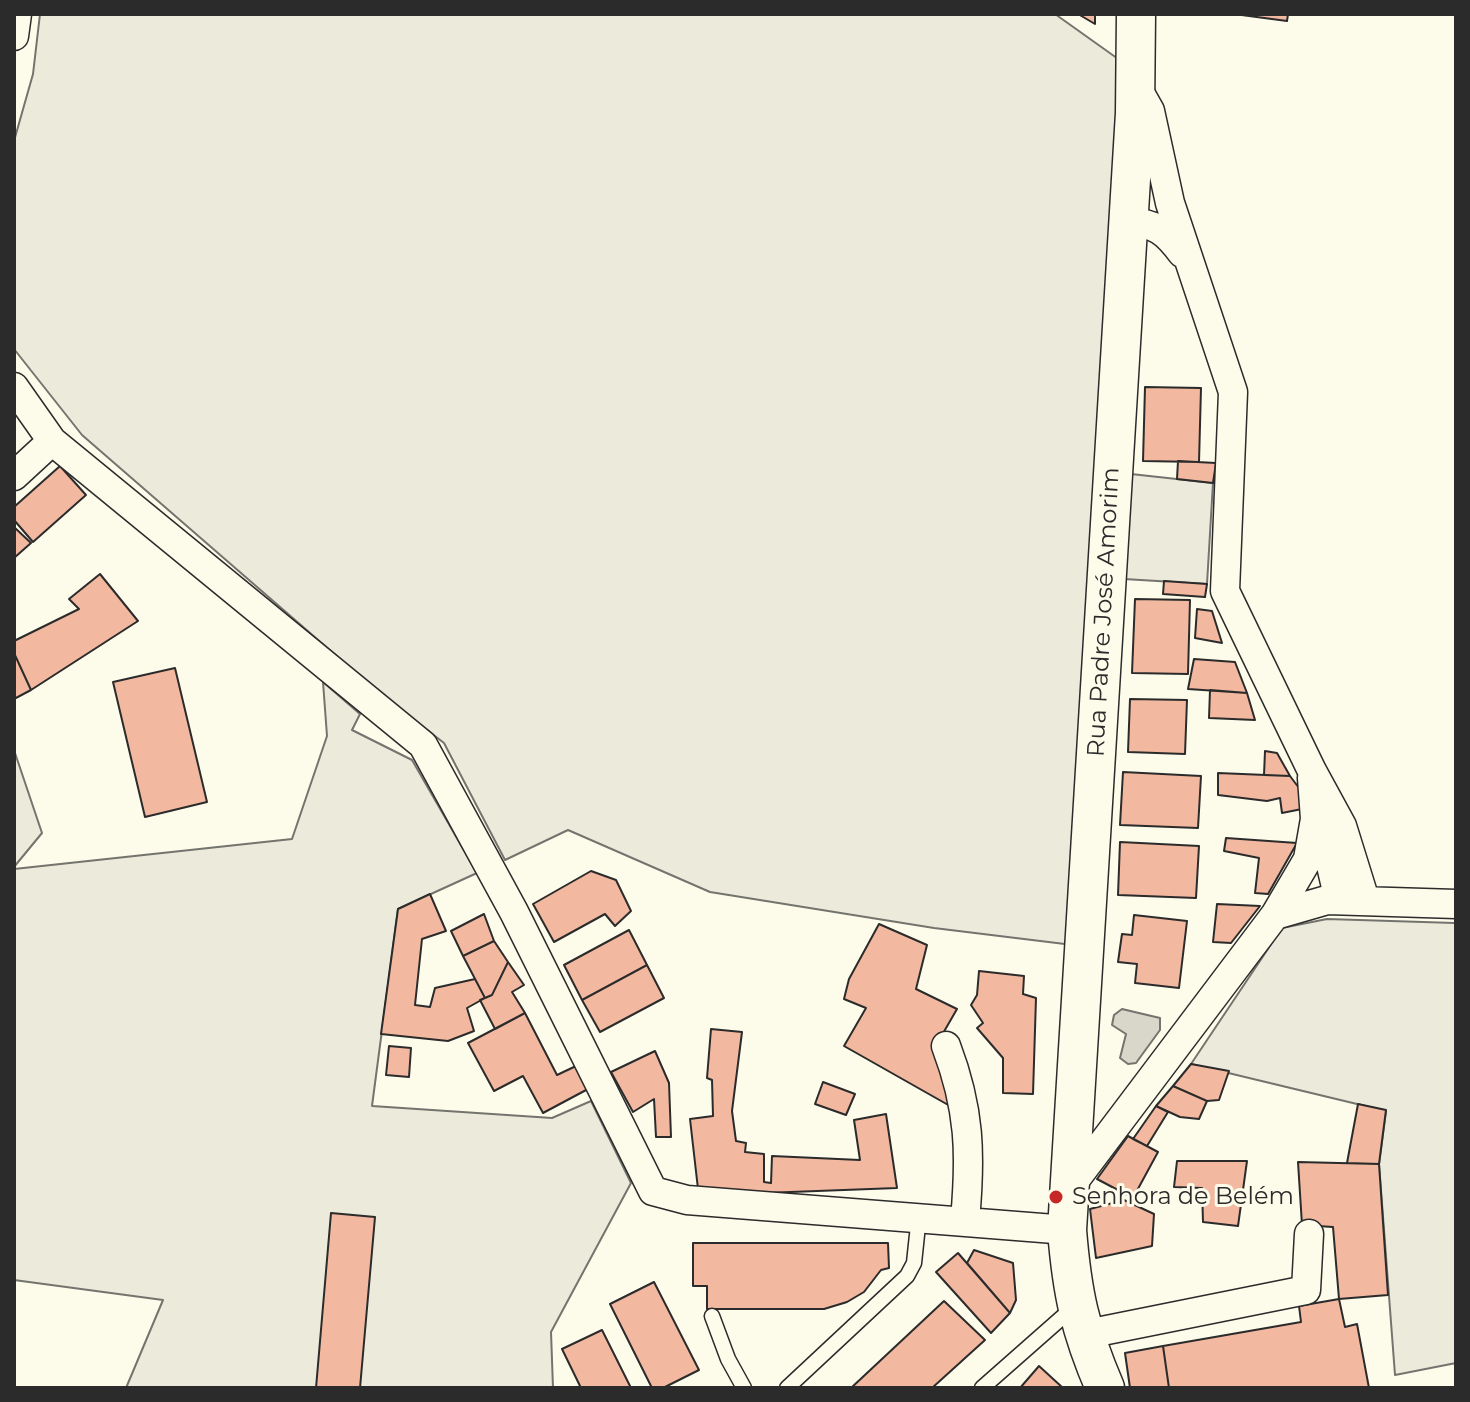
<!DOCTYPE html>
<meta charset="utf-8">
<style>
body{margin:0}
#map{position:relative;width:1470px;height:1402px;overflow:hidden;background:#fdfbea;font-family:Montserrat,sans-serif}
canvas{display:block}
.frame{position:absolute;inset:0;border:16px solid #2b2b2b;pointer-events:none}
</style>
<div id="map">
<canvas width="1470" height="1402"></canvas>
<div class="frame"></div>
</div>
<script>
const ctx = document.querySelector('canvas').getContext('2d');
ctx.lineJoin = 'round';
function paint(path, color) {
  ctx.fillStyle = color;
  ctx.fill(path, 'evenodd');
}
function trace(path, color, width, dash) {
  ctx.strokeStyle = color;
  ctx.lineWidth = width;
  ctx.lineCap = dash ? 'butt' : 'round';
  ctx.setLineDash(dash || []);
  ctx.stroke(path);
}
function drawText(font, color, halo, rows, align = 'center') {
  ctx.font = font + ' Montserrat,sans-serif';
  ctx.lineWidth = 6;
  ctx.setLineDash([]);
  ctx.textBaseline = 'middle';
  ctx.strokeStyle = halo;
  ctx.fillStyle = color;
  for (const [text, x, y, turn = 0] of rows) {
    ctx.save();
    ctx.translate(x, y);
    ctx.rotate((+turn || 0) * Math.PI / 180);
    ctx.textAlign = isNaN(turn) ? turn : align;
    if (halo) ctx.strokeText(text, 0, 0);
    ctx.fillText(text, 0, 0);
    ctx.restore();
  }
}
const green = new Path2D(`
 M 40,14 L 1055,14 L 1121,61 L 1073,945 L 934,928 L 710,892 L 568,830 L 505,860 L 444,743 L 378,692 L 82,435 L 14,349 L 14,141 L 33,74 Z
 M 1131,474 L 1213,483 L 1207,584 L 1124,579 Z
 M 323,682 L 360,714 L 352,730 L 412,760 L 477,873 L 398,909 L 372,1106 L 552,1118 L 591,1101 L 631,1183 L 551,1332 L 553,1388 L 126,1388 L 163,1300 L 14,1280 L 14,869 L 292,839 L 327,736 Z
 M 14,750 L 42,833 L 14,867 Z
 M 1327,919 L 1455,923 L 1456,1363 L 1395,1375 L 1379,1164 L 1386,1111 L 1191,1064 L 1282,928 Z`);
const water = new Path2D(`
 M 1122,1009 L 1160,1018 L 1160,1030 L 1136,1063 L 1128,1064 L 1120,1058 L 1126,1034 L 1112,1025 L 1114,1015 Z`);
const building = new Path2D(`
 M 1078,14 L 1095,14 L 1095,24 Z
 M 1234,14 L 1288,14 L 1287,21 Z
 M 1145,387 L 1201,388 L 1199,462 L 1143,461 Z
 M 1178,461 L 1216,463 L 1213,483 L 1177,479 Z
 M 60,466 L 86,495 L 33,542 L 14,520 L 14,507 Z
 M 14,527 L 31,543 L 14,558 Z
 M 100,574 L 138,621 L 31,690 L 14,653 L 14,641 L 79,609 L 69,599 Z
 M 1164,581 L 1207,584 L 1205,597 L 1163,594 Z
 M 1135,599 L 1190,600 L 1188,674 L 1132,673 Z
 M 1197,609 L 1212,611 L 1222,643 L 1195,638 Z
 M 14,653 L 31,690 L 14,699 Z
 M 1194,659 L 1235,662 L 1247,693 L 1188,689 Z
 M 175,668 L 207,802 L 145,817 L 113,682 Z
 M 1210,690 L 1247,693 L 1255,720 L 1209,718 Z
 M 1130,699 L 1187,700 L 1185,754 L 1128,752 Z
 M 1265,751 L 1277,753 L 1290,776 L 1264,775 Z
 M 1123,772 L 1201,776 L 1198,828 L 1120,825 Z
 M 1218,773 L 1290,776 L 1299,788 L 1302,809 L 1282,813 L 1280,798 L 1267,801 L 1218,795 Z
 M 1226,838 L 1297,843 L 1268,894 L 1255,893 L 1259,858 L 1224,851 Z
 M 1120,842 L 1199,846 L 1196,898 L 1118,895 Z
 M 591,871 L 616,880 L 631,911 L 615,926 L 605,914 L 554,942 L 533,904 Z
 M 430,894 L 446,931 L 422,939 L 415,1005 L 430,1007 L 435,988 L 475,979 L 485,998 L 467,1008 L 474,1031 L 448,1041 L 381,1034 L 398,909 Z
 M 1217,904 L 1260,906 L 1231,943 L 1213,942 Z
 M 484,914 L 494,941 L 463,956 L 451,931 Z
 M 1134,915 L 1187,921 L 1179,988 L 1135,983 L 1137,964 L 1118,962 L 1122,934 L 1132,935 Z
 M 879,924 L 927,945 L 916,989 L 957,1009 L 934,1049 L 950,1106 L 844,1046 L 866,1008 L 844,999 L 849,979 Z
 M 629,930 L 647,965 L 582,1000 L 564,965 Z
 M 494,941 L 508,962 L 492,995 L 485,998 L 463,956 Z
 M 508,962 L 524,985 L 512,992 L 525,1013 L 495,1029 L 480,1000 L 492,995 Z
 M 647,965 L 664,998 L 600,1032 L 582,1000 Z
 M 979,971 L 1024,976 L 1023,994 L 1036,998 L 1033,1094 L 1003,1093 L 1003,1058 L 977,1028 L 983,1023 L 971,1005 L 977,995 Z
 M 525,1013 L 557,1075 L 576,1066 L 588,1089 L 543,1113 L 523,1076 L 494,1091 L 468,1043 Z
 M 711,1029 L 742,1032 L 732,1111 L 736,1141 L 746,1143 L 745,1152 L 764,1154 L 764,1182 L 771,1183 L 772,1156 L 860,1160 L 854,1120 L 886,1114 L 897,1188 L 764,1193 L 698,1189 L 690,1119 L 713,1116 L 712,1080 L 707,1078 Z
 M 389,1046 L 411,1048 L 409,1077 L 386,1075 Z
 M 655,1051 L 669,1083 L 671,1137 L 656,1137 L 654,1099 L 633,1112 L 611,1072 Z
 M 1191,1064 L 1229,1071 L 1219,1100 L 1207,1101 L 1173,1086 Z
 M 823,1082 L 855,1094 L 846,1115 L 815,1104 Z
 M 1173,1086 L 1207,1101 L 1199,1119 L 1180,1117 L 1156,1106 Z
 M 1358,1104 L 1386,1110 L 1379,1164 L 1347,1163 Z
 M 1156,1106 L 1168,1112 L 1147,1146 L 1133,1139 Z
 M 1128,1136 L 1158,1152 L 1133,1198 L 1097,1179 Z
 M 1177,1161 L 1247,1161 L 1238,1226 L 1203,1222 L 1202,1188 L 1174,1187 Z
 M 1298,1162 L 1379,1164 L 1388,1295 L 1339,1299 L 1333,1227 L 1302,1225 Z
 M 1124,1200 L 1154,1214 L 1152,1246 L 1096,1258 L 1090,1209 Z
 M 331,1213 L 375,1217 L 360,1388 L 316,1388 Z
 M 693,1243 L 888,1243 L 889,1268 L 881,1270 L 864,1292 L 847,1302 L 824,1309 L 707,1309 L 707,1286 L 693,1286 Z
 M 974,1250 L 1013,1263 L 1016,1300 L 1010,1313 L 967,1263 Z
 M 958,1253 L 1010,1313 L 991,1333 L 936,1272 Z
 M 654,1282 L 699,1370 L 663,1388 L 652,1388 L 610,1304 Z
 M 1339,1299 L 1345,1327 L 1357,1324 L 1369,1388 L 1169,1388 L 1163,1346 L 1301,1322 L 1299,1306 Z
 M 944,1301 L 985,1340 L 932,1388 L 851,1388 Z
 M 602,1330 L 631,1388 L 581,1388 L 562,1349 Z
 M 1163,1346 L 1169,1388 L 1130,1388 L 1125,1353 Z
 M 1039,1366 L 1063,1388 L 1020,1388 Z`);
const lane = new Path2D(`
 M 712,1316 L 728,1359 L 744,1388
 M 787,1388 L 907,1276 L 914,1263 L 919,1216
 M 982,1388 L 1075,1306`);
const street = new Path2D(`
 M 14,36 L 17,14
 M 1137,88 L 1150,111 L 1170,203 L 1233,392 L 1225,591 L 1312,771 L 1342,826 L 1365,900
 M 1128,222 C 1155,223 1166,231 1182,253
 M 14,387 L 52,441 L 14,476
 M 52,441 L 423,745 L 514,912 L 653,1191 L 687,1200 L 1067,1230
 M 1320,818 L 1339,900
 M 1275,915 L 1308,859 L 1315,819 L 1312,778
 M 946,1046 C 970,1109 971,1154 965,1220
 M 1069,1188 L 1275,915 L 1327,900 L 1456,904
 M 1082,1335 L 1306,1290 L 1309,1234`);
const secondary = new Path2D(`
 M 1105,1388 C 1080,1330 1072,1293 1067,1230 L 1135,113 L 1136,14`);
const markers = [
 [1056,1197,8,"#c62828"]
];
const streetNames = [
 ["Rua Padre José Amorim",1104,612,-87]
];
const poiNames = [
 ["Senhora de Belém",1072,1197]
];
paint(green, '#ecebdb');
trace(green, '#74746e', 2);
paint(water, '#d8d7c9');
trace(water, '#74746e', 2);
paint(building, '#f2b8a0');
trace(building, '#2b2b2b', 2);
trace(lane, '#2b2b2b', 17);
trace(street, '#2b2b2b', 31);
trace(secondary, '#2b2b2b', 41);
trace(lane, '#fdfbea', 14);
trace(street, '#fdfbea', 28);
trace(secondary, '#fdfbea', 38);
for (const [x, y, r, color] of markers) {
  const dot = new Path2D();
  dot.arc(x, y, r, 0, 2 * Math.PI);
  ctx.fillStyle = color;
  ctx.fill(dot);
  trace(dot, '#fdfbea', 3);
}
drawText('24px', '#2b2b2b', '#fdfbea', streetNames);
drawText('24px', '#2b2b2b', '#fdfbea', poiNames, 'left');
</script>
